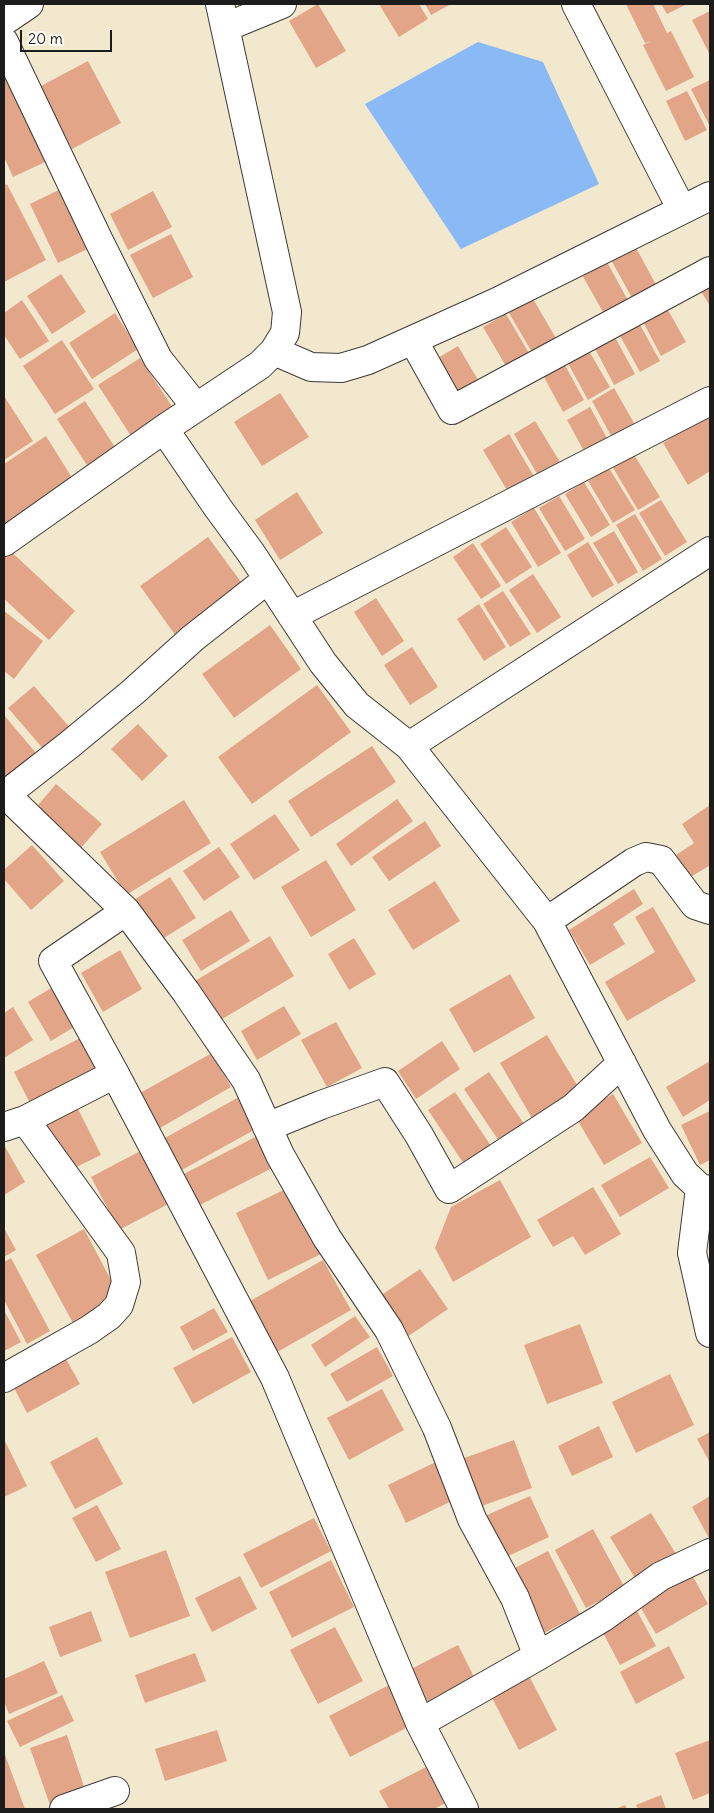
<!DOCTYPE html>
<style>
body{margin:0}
#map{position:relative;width:714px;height:1813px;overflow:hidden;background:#f2e8ce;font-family:Delius,sans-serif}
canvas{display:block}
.frame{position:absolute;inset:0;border:5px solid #1c1c1c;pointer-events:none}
.scale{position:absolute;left:20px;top:30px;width:92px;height:22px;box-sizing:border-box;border:2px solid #1c1c1c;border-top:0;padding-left:6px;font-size:15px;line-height:18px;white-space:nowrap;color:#1c1c1c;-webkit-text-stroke:4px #fdfcf7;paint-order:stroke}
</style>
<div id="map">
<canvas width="714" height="1813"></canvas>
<div class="frame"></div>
<div class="scale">20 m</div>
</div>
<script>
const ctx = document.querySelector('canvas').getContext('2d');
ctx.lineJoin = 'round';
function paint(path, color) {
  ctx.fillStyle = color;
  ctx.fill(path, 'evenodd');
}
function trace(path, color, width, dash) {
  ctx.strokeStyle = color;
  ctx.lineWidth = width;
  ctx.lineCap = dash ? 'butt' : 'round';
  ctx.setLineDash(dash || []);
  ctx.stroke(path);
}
const water = new Path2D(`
 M 478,42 L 543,62 L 599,184 L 461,249 L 365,104 Z`);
const building = new Path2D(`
 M 318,4 L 346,51 L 316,68 L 289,21 Z
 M 379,4 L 419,4 L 428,19 L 399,37 Z
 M 425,4 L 451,4 L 431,15 Z
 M 626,4 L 653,4 L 667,33 L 671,31 L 694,77 L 666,91 L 643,45 L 651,41 L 645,43 Z
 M 661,4 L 687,4 L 667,14 Z
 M 710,11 L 710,55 L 692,20 Z
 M 88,61 L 121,123 L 72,149 L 39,87 Z
 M 4,66 L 58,156 L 13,177 L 4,157 Z
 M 710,80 L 710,127 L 691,89 Z
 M 687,91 L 707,130 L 685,141 L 666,101 Z
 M 7,184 L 46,260 L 4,282 L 4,186 Z
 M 67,186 L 96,245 L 58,263 L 30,204 Z
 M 153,191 L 172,227 L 128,250 L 110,214 Z
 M 171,234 L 193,277 L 153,298 L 130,255 Z
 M 634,244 L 661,294 L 637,307 L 610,258 Z
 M 606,260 L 632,308 L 608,321 L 581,273 Z
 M 61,274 L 86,312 L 52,334 L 27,296 Z
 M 710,274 L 710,306 L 696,283 Z
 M 533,299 L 560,345 L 536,359 L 509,313 Z
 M 22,300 L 49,341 L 20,359 L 4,335 L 4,313 Z
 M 664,303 L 686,342 L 661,356 L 640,316 Z
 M 115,313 L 138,349 L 92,379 L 69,343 Z
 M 506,314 L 533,360 L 510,373 L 483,327 Z
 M 634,314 L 660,361 L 640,372 L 614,325 Z
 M 610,328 L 635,374 L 614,385 L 590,339 Z
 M 62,340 L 94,389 L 55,414 L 23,366 Z
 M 585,344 L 610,387 L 588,400 L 564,356 Z
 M 458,346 L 481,385 L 459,398 L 436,359 Z
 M 560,356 L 584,400 L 563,412 L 539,368 Z
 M 140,358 L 173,408 L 131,436 L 98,385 Z
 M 614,388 L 638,430 L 615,443 L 592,401 Z
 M 280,393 L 309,437 L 262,466 L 234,422 Z
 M 4,396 L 33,441 L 4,460 Z
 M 85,401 L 120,455 L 92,473 L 57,419 Z
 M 590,407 L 613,449 L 590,462 L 567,420 Z
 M 708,415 L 710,419 L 710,471 L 688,485 L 663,443 Z
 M 535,421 L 566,472 L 544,486 L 514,434 Z
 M 509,434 L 539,485 L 513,500 L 483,450 Z
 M 46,436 L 74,481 L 6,526 L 4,523 L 4,464 Z
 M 633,453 L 660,497 L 638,510 L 612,466 Z
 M 609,468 L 635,510 L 613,523 L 588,481 Z
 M 584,482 L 610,525 L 591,537 L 565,494 Z
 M 297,492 L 323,533 L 280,560 L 255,520 Z
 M 559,496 L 585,539 L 565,551 L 539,508 Z
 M 661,500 L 687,542 L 665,556 L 639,513 Z
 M 534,508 L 561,553 L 538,567 L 511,522 Z
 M 635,514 L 662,559 L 643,571 L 616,525 Z
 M 506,527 L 532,567 L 506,584 L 480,544 Z
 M 614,531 L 638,572 L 618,584 L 593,543 Z
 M 208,537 L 244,586 L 176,636 L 140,586 Z
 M 588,542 L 614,585 L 592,598 L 567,555 Z
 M 473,543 L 501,586 L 481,599 L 453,557 Z
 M 5,546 L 75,611 L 49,640 L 4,599 Z
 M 533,574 L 561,617 L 537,633 L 509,590 Z
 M 503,591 L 531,634 L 510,647 L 483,604 Z
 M 376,598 L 404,641 L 382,656 L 354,612 Z
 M 479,604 L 506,647 L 484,661 L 457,619 Z
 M 4,611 L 43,641 L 14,679 L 4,671 Z
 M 270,625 L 301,669 L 234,718 L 202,674 Z
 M 412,647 L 438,687 L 410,705 L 384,665 Z
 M 317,685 L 351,732 L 252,804 L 218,757 Z
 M 34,686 L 72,730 L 46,752 L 8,708 Z
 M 4,715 L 36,753 L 5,781 L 4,780 Z
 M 138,724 L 168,756 L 142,781 L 111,749 Z
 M 372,746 L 396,782 L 311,837 L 288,801 Z
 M 56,784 L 102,824 L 79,850 L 33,811 Z
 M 397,799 L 413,821 L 351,866 L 336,844 Z
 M 184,800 L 211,843 L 126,895 L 100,852 Z
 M 710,805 L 710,868 L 709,866 L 687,879 L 673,857 L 694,843 L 682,824 Z
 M 275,814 L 300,850 L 254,880 L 230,844 Z
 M 425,821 L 441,846 L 389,881 L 372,857 Z
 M 32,845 L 64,881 L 31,910 L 4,879 L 4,870 Z
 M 219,847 L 240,877 L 204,901 L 183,871 Z
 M 326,860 L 356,910 L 311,937 L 281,887 Z
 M 170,877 L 196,918 L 159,941 L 134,900 Z
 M 435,881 L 460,921 L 413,950 L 388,910 Z
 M 634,889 L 643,904 L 613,924 L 625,944 L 590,965 L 569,930 Z
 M 653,907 L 696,981 L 627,1021 L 605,982 L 655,952 L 635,917 Z
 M 231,910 L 250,941 L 201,971 L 182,940 Z
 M 270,936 L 294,976 L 219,1021 L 195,981 Z
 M 354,938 L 376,974 L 349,990 L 328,954 Z
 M 120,950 L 142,989 L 103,1012 L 81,973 Z
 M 510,974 L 535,1018 L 474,1053 L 449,1009 Z
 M 56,985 L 79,1024 L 51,1041 L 28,1002 Z
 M 284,1006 L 301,1034 L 257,1060 L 241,1031 Z
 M 13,1007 L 33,1040 L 4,1058 L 4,1013 Z
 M 336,1022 L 362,1068 L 327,1087 L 301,1040 Z
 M 547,1035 L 580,1090 L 532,1118 L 500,1063 Z
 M 84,1036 L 102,1071 L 32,1107 L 14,1072 Z
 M 442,1041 L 460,1069 L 416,1099 L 398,1071 Z
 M 212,1053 L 231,1087 L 160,1128 L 140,1093 Z
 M 710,1061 L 710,1100 L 683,1117 L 666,1087 Z
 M 489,1072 L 524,1124 L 499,1141 L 464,1089 Z
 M 455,1092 L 491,1146 L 464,1164 L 428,1110 Z
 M 613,1094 L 642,1143 L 604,1165 L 575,1116 Z
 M 239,1097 L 256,1129 L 180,1171 L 163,1139 Z
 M 77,1107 L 101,1155 L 68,1171 L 44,1124 Z
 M 710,1111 L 710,1160 L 700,1165 L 681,1125 Z
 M 261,1134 L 278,1165 L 198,1206 L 182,1175 Z
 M 4,1145 L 25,1182 L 4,1195 Z
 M 146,1148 L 174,1201 L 119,1230 L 91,1177 Z
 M 650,1157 L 669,1188 L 620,1217 L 601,1185 Z
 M 500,1180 L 531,1237 L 453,1282 L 435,1248 L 451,1207 Z
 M 290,1187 L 323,1253 L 268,1280 L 236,1213 Z
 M 593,1187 L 621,1234 L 585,1255 L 573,1236 L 553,1247 L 537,1220 Z
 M 4,1228 L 16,1250 L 4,1257 Z
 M 84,1229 L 120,1297 L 73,1323 L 36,1255 Z
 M 11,1258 L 50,1331 L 27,1344 L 4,1300 L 4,1262 Z
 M 323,1260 L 351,1310 L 272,1355 L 243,1305 Z
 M 420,1269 L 448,1309 L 407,1337 L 380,1296 Z
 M 214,1308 L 228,1332 L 193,1351 L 180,1327 Z
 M 4,1310 L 21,1342 L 4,1351 Z
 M 355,1316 L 370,1337 L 325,1367 L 311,1345 Z
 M 580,1324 L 603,1383 L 547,1404 L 524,1345 Z
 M 232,1337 L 251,1372 L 193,1404 L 173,1368 Z
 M 377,1347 L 393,1376 L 347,1402 L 330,1374 Z
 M 61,1350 L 80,1384 L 27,1413 L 9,1378 Z
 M 670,1374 L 694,1425 L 636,1453 L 612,1402 Z
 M 382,1389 L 404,1430 L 349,1460 L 327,1418 Z
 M 599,1426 L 613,1457 L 572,1476 L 558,1446 Z
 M 710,1432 L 710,1463 L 697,1439 Z
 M 97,1437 L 123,1484 L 75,1509 L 50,1462 Z
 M 4,1439 L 27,1486 L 4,1497 Z
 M 514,1440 L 532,1488 L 476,1508 L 459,1460 Z
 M 440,1460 L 458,1498 L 406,1523 L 388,1485 Z
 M 530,1496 L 549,1537 L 504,1558 L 485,1516 Z
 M 710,1496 L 710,1540 L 692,1507 Z
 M 97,1505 L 121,1549 L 96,1562 L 72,1518 Z
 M 651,1513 L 679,1559 L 638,1583 L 610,1537 Z
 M 314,1518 L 331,1551 L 261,1588 L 243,1554 Z
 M 593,1529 L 625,1588 L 586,1608 L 555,1550 Z
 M 166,1550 L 190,1616 L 130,1638 L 105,1572 Z
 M 548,1551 L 580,1614 L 542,1634 L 509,1571 Z
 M 331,1560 L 354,1607 L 292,1638 L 269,1592 Z
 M 691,1573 L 708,1604 L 656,1634 L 638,1603 Z
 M 240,1576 L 257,1609 L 212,1632 L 195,1598 Z
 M 91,1611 L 102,1641 L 60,1657 L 49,1627 Z
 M 637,1611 L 656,1646 L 620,1665 L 601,1629 Z
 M 335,1627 L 363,1681 L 318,1704 L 290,1650 Z
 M 458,1645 L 478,1685 L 431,1709 L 411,1669 Z
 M 669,1646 L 685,1678 L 636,1704 L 620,1672 Z
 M 195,1653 L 206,1681 L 145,1703 L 135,1675 Z
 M 44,1661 L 58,1693 L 9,1714 L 4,1701 L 4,1679 Z
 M 526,1670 L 557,1730 L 519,1750 L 488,1690 Z
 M 389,1685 L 410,1726 L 350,1757 L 329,1716 Z
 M 62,1695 L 74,1721 L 20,1747 L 7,1721 Z
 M 217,1730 L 227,1761 L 165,1781 L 155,1749 Z
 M 67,1735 L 87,1796 L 51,1808 L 30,1748 Z
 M 710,1740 L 710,1793 L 693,1800 L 675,1753 Z
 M 4,1752 L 25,1809 L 4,1809 Z
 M 434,1763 L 453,1799 L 434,1809 L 389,1809 L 379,1791 Z
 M 661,1795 L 666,1809 L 638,1809 L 636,1805 Z
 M 625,1805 L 627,1809 L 615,1809 Z`);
const minor = new Path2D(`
 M 220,4 L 287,312 L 285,333 L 274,351 L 260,365 L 164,429 L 218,508 L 251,553 L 323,663 L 357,705 L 409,746 L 547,921 L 657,1130 L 685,1174 L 700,1188 L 710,1190
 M 576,4 L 682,210
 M 226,27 L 282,4
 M 4,42 L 99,241 L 158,359 L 196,407
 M 413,340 L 452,410 L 710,271
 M 274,351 L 311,367 L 341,368 L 368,360 L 497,302 L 710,196
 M 4,542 L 164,429
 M 292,616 L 710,401
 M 409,746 L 710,551
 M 4,793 L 126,911 L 186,992 L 246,1080 L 280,1155 L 327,1238 L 389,1330 L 437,1428 L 472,1519 L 515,1598 L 538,1656
 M 5,795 L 69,745 L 133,692 L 193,638 L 268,579
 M 547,921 L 634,862 L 646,857 L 661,860 L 695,905 L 710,910
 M 115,1074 L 275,1378 L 420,1723 L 464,1809
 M 4,1127 L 25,1120 L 115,1074 L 53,961 L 126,911
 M 267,1127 L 321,1105 L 385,1082 L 419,1135 L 449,1189 L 573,1108 L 622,1063
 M 700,1188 L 692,1253 L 710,1333
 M 4,1378 L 89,1330 L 109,1316 L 119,1305 L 126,1282 L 121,1253 L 25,1120
 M 420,1723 L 538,1656 L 602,1618 L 661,1576 L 710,1553
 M 64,1809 L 115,1791`);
const primary = new Path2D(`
 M 4,21 L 29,4`);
paint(water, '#89baf5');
paint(building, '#e2a588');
trace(minor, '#3c3b37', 30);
trace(primary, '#3c3b37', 30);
trace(minor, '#fff', 28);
trace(primary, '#fff', 28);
</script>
